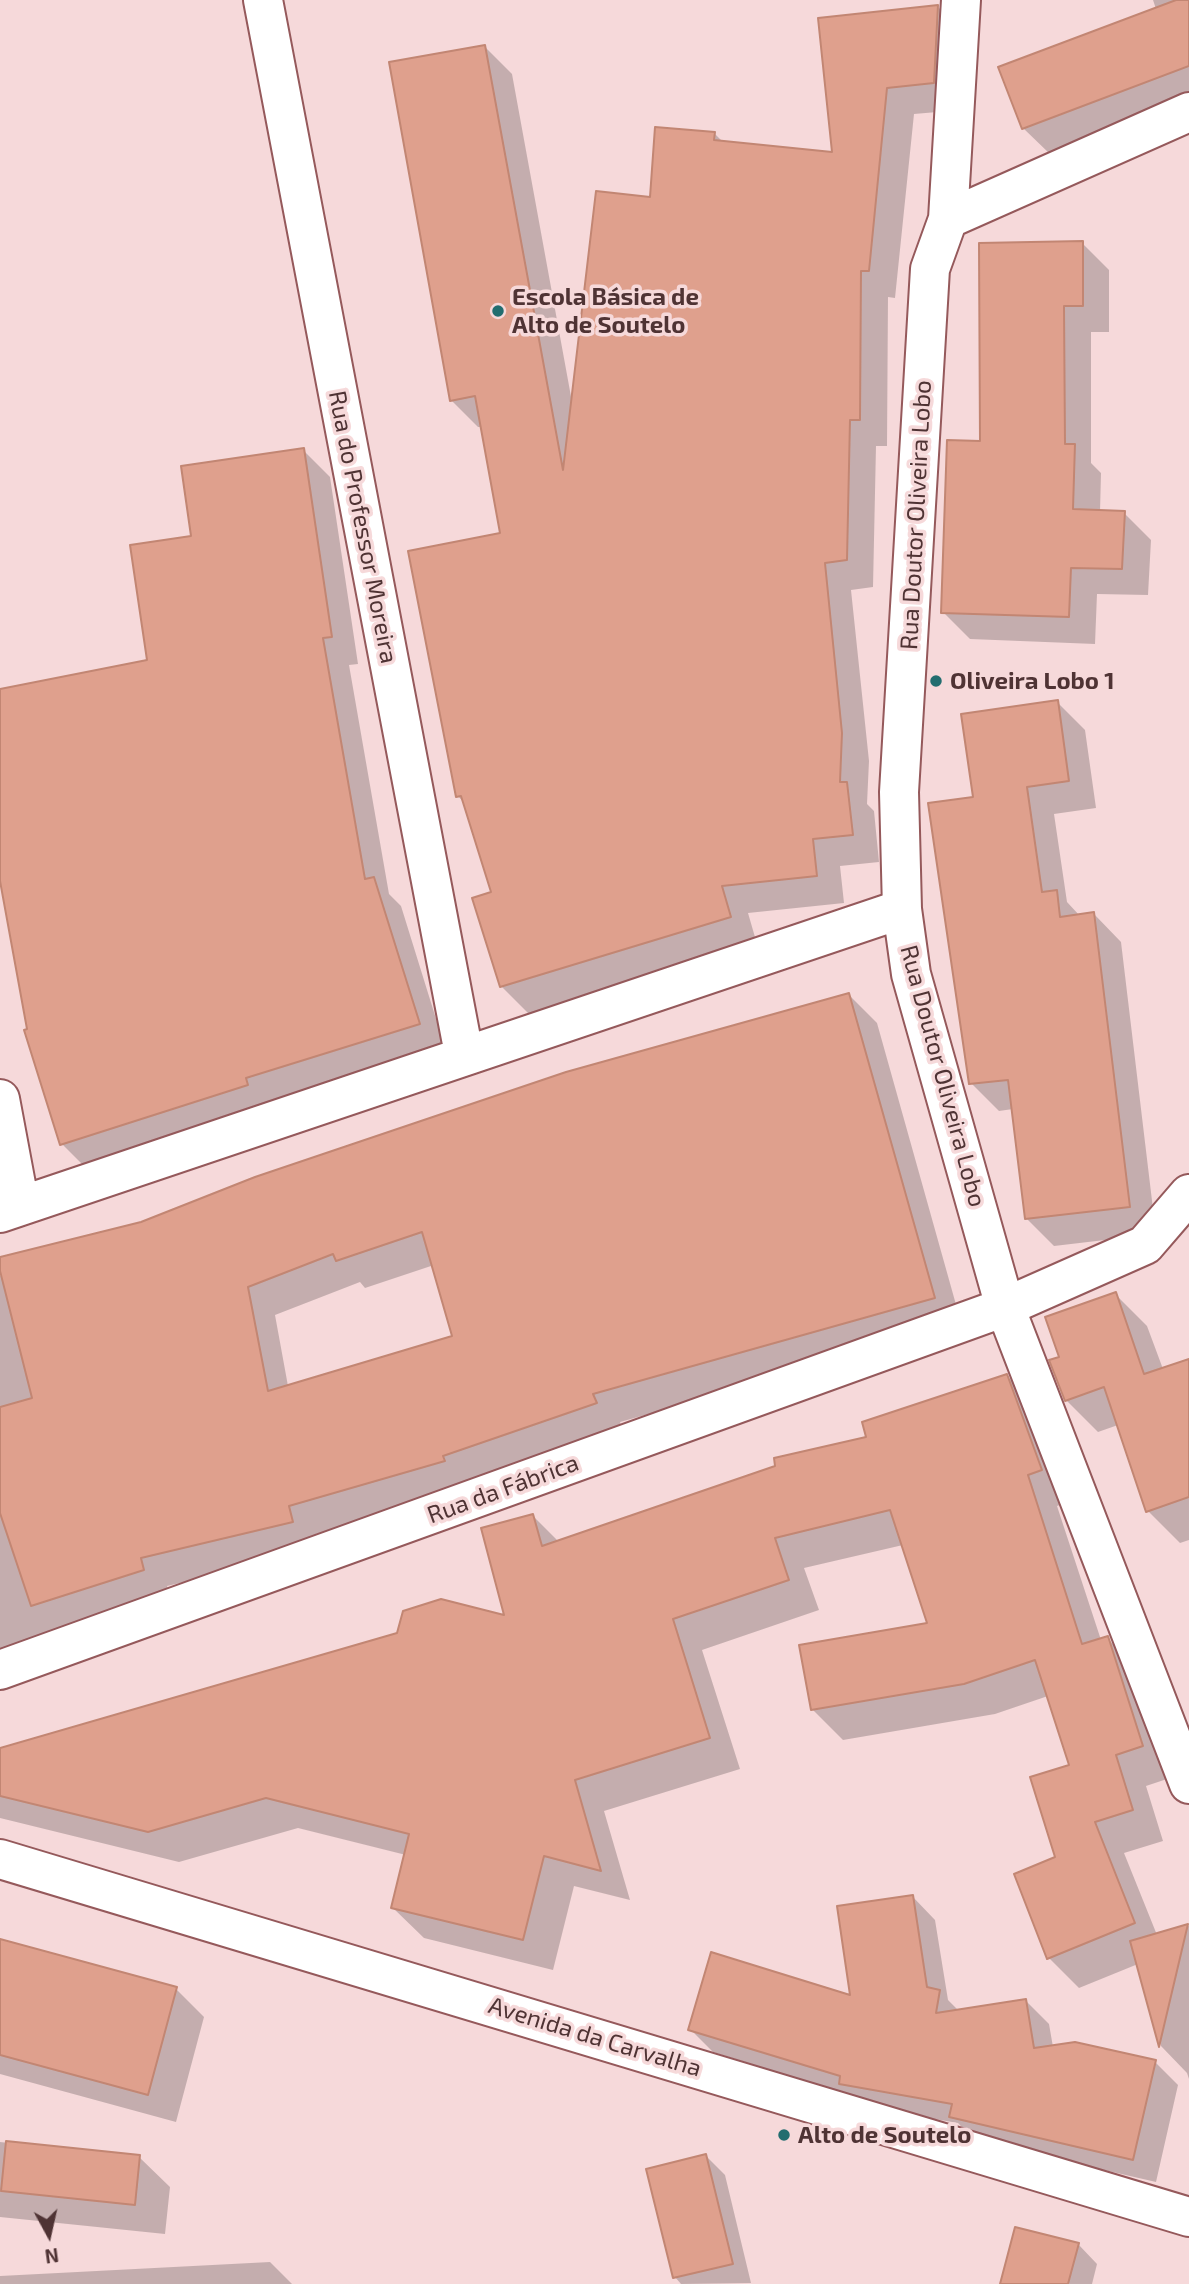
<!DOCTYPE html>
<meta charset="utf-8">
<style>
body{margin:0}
#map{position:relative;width:1189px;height:2284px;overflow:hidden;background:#f6d9da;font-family:"Exo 2",sans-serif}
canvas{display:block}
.north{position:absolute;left:14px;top:2200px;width:70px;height:70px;-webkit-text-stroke:5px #f6d9da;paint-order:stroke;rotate:172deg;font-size:19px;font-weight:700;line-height:28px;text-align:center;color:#4f3334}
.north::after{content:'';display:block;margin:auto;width:24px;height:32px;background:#4f3334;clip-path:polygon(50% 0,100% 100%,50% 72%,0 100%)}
</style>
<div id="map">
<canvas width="1189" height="2284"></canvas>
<div class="north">N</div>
</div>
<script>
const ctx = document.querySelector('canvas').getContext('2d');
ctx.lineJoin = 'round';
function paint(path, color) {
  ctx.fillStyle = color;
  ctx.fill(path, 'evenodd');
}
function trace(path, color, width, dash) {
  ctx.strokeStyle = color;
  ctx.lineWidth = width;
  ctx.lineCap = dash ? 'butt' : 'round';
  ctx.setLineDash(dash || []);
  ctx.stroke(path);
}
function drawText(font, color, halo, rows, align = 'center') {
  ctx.font = font + ' "Exo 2",sans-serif';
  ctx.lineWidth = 7;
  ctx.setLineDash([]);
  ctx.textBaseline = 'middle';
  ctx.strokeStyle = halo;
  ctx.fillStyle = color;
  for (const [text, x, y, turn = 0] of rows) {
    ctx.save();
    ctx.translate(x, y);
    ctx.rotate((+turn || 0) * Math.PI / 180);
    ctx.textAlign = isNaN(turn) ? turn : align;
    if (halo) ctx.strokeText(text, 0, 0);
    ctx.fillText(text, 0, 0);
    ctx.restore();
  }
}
const shadow = new Path2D(`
 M 1153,0 L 1189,0 L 1189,103 L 1051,155 L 1023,128 L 1156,9 Z
 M 938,7 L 965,34 L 961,110 L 914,114 L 895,298 L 888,297 L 887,446 L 876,446 L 873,587 L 851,590 L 869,761 L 867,804 L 874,811 L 879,862 L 840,866 L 844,903 L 748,913 L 757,944 L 529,1014 L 502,987 L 474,899 L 494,893 L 466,805 L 458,796 L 502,535 L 483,427 L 478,427 L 451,400 L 485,47 L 512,74 L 572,402 L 652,199 L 714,133 L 724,143 L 834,154 Z
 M 1082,243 L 1109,270 L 1109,332 L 1091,332 L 1091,463 L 1101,473 L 1100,512 L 1124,513 L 1151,540 L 1148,595 L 1097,594 L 1095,644 L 970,639 L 943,612 L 982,443 Z
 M 303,450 L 330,477 L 358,664 L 349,665 L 389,894 L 401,906 L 446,1051 L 89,1171 L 62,1144 L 0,871 L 0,690 L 149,662 L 193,538 Z
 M 1057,702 L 1085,730 L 1096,808 L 1054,814 L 1067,902 L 1080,916 L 1094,914 L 1121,942 L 1156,1234 L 1054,1246 L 1026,1218 L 1013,1109 L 999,1111 L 971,1083 L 975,798 Z
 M 849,995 L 877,1023 L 962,1326 L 620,1422 L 623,1431 L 472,1489 L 316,1534 L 320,1550 L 167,1586 L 171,1598 L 0,1659 L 0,1276 L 3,1275 L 0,1259 L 141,1224 ZM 434,1265 L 454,1337 L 288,1386 L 275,1315 L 360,1282 L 365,1288 Z
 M 1115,1294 L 1147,1326 L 1163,1369 L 1189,1361 L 1189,1540 L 1180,1543 L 1148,1511 L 1118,1425 L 1098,1432 L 1066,1400 L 1061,1358 Z
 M 1007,1376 L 1038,1407 L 1072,1501 L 1057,1506 L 1101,1640 L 1107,1638 L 1138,1669 L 1173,1777 L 1146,1786 L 1163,1841 L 1124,1853 L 1157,1935 L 1189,1926 L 1189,2079 L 1187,2073 L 1161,2046 L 1138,1964 L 1079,1988 L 1049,1958 L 1058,1858 L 1071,1766 L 1048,1696 L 995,1714 L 843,1740 L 813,1710 L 929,1624 L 903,1545 L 804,1568 L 819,1610 L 702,1650 L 740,1769 L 604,1811 L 630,1900 L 574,1886 L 553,1970 L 424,1938 L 393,1908 L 406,1855 L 298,1828 L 179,1862 L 0,1818 L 0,1750 L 506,1617 L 533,1516 L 559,1542 L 869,1438 Z
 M 912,1896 L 935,1920 L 948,2000 L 959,2011 L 1026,2001 L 1049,2024 L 1053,2047 L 1155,2062 L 1178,2085 L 1156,2182 L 974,2140 L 958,2123 L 864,2107 L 851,2095 L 713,2052 L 690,2029 L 852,1997 Z
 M 0,1940 L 176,1989 L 204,2017 L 176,2122 L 0,2074 Z
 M 0,2142 L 139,2157 L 170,2187 L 165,2234 L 0,2217 Z
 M 706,2156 L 725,2175 L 751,2283 L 681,2284 L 675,2277 Z
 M 1078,2244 L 1097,2264 L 1092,2284 L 1002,2284 Z
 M 270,2262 L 292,2284 L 0,2284 L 0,2276 Z`);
const building = new Path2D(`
 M 1176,0 L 1189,0 L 1189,66 L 1022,129 L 998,67 Z
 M 938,5 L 934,83 L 887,88 L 869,271 L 861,271 L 860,420 L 850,420 L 847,560 L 825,563 L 842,733 L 840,782 L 847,782 L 853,835 L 813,839 L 817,876 L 722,886 L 731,917 L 500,987 L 472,898 L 491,892 L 461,796 L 456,797 L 408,551 L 500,533 L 475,396 L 450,401 L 389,62 L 485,45 L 563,470 L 596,191 L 650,197 L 655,127 L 715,132 L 714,140 L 832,152 L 818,18 Z
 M 1083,241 L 1083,306 L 1064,306 L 1065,444 L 1075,444 L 1073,509 L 1125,511 L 1122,569 L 1071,568 L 1069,617 L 941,613 L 947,440 L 980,441 L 979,243 Z
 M 304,448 L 332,637 L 323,638 L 365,879 L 374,877 L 420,1024 L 246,1078 L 248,1085 L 60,1145 L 24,1030 L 27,1029 L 0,881 L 0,689 L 147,660 L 130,545 L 191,536 L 181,466 Z
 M 1058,700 L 1069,781 L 1027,787 L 1042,892 L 1057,890 L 1060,917 L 1094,912 L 1130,1207 L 1025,1219 L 1008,1080 L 969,1084 L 928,803 L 973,797 L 961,714 Z
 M 849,993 L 935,1298 L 593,1394 L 597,1403 L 443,1456 L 445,1461 L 289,1506 L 293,1522 L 141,1558 L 144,1570 L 31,1606 L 0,1513 L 0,1407 L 32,1398 L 0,1271 L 0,1257 L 141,1222 L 255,1177 L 566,1072 ZM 422,1232 L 452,1336 L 268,1391 L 248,1287 L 333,1254 L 336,1261 Z
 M 1116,1292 L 1144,1374 L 1189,1359 L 1189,1497 L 1146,1512 L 1104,1387 L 1065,1401 L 1049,1360 L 1059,1357 L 1045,1317 Z
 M 1007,1374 L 1042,1470 L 1028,1475 L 1082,1644 L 1108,1636 L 1143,1746 L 1116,1755 L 1133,1810 L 1095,1822 L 1135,1923 L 1047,1959 L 1014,1874 L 1055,1857 L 1030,1777 L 1069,1765 L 1035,1660 L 964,1684 L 811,1710 L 799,1645 L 927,1623 L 890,1510 L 775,1538 L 789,1580 L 673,1619 L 710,1738 L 575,1780 L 601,1871 L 544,1856 L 523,1940 L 391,1908 L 409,1834 L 266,1798 L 148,1832 L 0,1796 L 0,1748 L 397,1633 L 403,1611 L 441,1599 L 504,1615 L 481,1528 L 533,1514 L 542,1546 L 775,1466 L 774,1458 L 866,1437 L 862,1422 Z
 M 913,1895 L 927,1987 L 940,1990 L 936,2013 L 1026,1999 L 1034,2048 L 1075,2042 L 1156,2060 L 1133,2160 L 949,2117 L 952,2104 L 839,2084 L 840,2076 L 688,2030 L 711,1952 L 850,1995 L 837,1906 Z
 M 1188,1924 L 1159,2047 L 1130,1941 Z
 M 0,1939 L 177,1987 L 148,2095 L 0,2055 Z
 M 6,2141 L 140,2155 L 135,2205 L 1,2191 Z
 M 706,2154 L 733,2264 L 673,2278 L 646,2169 Z
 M 1015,2227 L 1079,2243 L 1068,2284 L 1000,2284 Z`);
const minor = new Path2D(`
 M 263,0 L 464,1054
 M 961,0 L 948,219 L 930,269 L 899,792 L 902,909 L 911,974 L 1005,1307 L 1189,1784
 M 948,219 L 1189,112
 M 0,1099 L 20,1206
 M 0,1213 L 902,909
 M 0,1670 L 1005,1307 L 1145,1245 L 1189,1194
 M 0,1859 L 1189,2217`);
const markers = [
 [498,311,7,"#226d6f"],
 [936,681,7,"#226d6f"],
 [784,2135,7,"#226d6f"]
];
const poiNames = [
 ["Escola Básica de",512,297],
 ["Alto de Soutelo",512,325],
 ["Oliveira Lobo 1",950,681],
 ["Alto de Soutelo",798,2135]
];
const streetNames = [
 ["Rua Doutor Oliveira Lobo",916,515,-87],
 ["Rua do Professor Moreira",363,527,79],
 ["Rua Doutor Oliveira Lobo",943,1076,75],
 ["Rua da Fábrica",503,1489,-20],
 ["Avenida da Carvalha",595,2037,17]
];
paint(shadow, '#0003');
paint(building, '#dfa08d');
trace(building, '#c28673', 2);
trace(minor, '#95595b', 42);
trace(minor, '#fff', 38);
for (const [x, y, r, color] of markers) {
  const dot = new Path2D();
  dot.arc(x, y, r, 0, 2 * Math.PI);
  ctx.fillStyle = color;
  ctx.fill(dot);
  trace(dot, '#f6d9da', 2.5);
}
drawText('bold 24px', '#4f3334', '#f6d9da', poiNames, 'left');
drawText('24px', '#4f3334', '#f6d9da', streetNames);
</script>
